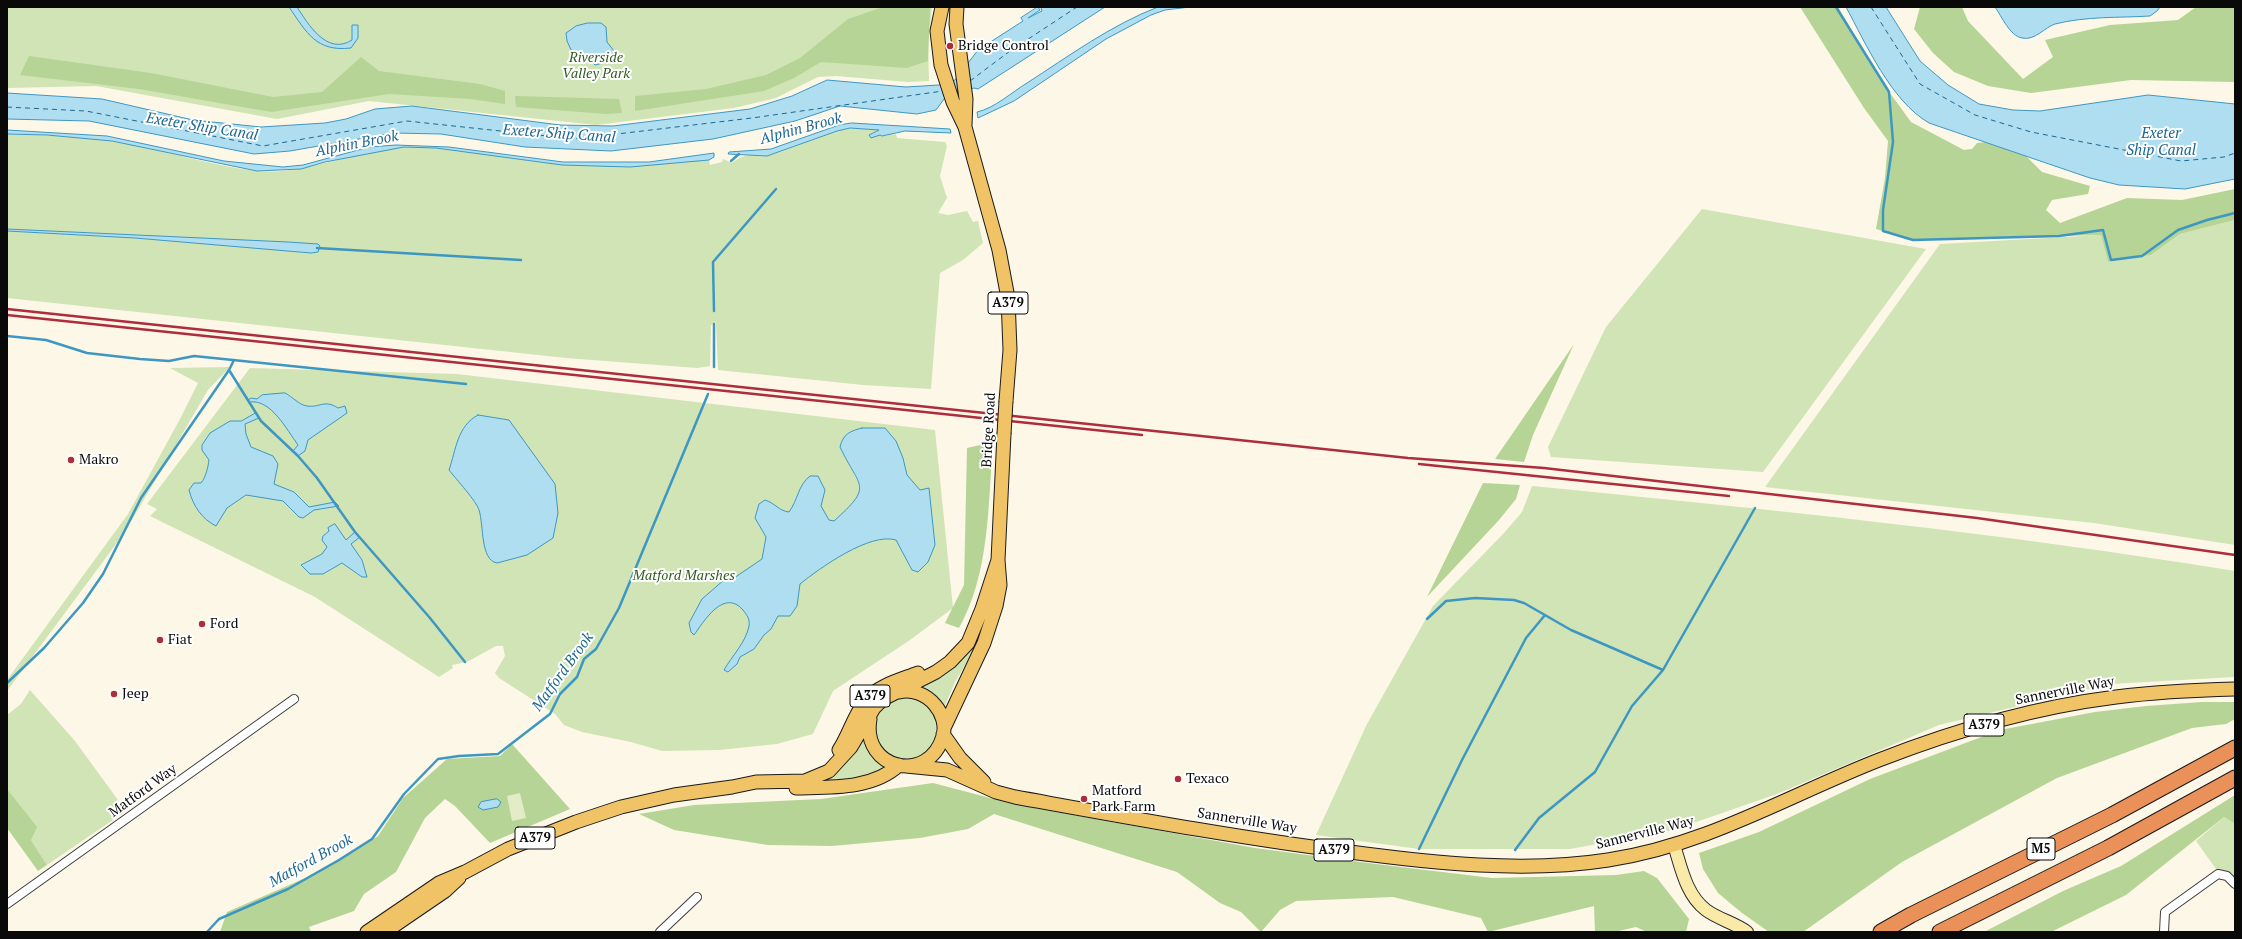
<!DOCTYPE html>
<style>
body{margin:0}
#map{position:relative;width:2242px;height:939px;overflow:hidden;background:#fdf7e7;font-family:"PT Serif",serif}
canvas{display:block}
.frame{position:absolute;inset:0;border:8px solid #090909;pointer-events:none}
</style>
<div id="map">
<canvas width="2242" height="939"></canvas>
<div class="frame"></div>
</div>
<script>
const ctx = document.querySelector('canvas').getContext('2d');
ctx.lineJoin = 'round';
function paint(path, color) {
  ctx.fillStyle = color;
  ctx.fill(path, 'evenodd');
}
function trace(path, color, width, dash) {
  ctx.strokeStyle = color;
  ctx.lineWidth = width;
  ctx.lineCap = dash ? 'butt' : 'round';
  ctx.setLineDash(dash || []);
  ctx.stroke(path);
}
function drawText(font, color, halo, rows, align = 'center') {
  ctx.font = font + ' "PT Serif",serif';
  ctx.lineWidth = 4;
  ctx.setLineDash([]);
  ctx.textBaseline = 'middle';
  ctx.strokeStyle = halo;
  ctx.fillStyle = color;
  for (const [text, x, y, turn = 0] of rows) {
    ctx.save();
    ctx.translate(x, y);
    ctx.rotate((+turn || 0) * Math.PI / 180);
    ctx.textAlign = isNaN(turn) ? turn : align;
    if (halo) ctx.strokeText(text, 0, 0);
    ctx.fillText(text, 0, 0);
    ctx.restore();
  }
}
const green = new Path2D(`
 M 7,7 L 932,7 L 928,42 L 929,81 L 908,82 L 836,76 L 818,77 L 776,98 L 734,108 L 596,125 L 369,101 L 277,119 L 96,86 L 7,88 Z
 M 850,128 L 880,130 L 882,136 L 896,134 L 897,138 L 945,142 L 947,146 L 940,176 L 947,198 L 938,213 L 948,215 L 967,211 L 973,222 L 978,221 L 983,243 L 963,260 L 940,273 L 931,389 L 863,385 L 718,370 L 716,323 L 711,325 L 710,366 L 697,368 L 566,358 L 7,298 L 7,231 L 135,238 L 311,253 L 318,252 L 318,244 L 7,229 L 7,134 C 47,135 88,136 128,144 C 171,152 213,166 257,171 C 308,176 356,148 407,147 C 458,146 509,160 559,164 C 610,169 659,164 709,160 L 710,165 L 722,162 L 723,159 L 732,163 C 748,150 753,159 770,155 C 797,148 822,133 850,128 Z
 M 1702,209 L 1926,249 L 1763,472 L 1551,457 L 1548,447 L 1606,327 Z
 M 2235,220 L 2235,545 L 2094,523 L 1765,487 L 1940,244 L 2101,235 L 2108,262 L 2151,255 L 2180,234 Z
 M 230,367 L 208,390 L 125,532 L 7,691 L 7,680 L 128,514 L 180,419 L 198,383 L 170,368 Z
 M 250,368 L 457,374 L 935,430 L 953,608 L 910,640 L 833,691 L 813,734 L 777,744 L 719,750 L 662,751 L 631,742 L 582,732 L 564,725 L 555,714 L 499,678 L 495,673 L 505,656 L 503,646 L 496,646 L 467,662 L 452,665 L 453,668 L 439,677 L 315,597 L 150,516 L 157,509 L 147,504 Z
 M 1532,486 C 1767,509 2002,533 2235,571 L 2235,677 L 2111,684 L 1939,725 L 1777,794 L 1673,830 L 1570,849 L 1419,849 L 1316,835 L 1367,724 L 1433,606 L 1504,533 L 1522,512 Z
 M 978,632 L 984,634 L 955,682 L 944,708 L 929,691 L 921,687 Z
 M 30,690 L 75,741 L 126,811 L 47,865 L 31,840 L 17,803 L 7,789 L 7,715 L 21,704 Z
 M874 728a31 31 0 1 1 62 0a31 31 0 1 1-62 0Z
 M 863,736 L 871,754 L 885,768 L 866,776 L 824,781 L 823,778 Z
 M 2224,817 L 2235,824 L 2235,878 L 2231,873 L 2216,869 L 2196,841 Z`);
const forest = new Path2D(`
 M 883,7 L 930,7 L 928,61 L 907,68 L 821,62 L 794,78 L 764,91 L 635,111 L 635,96 L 706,89 L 766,75 L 800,58 L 848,19 Z
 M 1800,7 L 1838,7 L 1882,82 L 1911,122 L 1964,150 L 1972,149 L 1977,143 L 1996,141 L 2021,151 L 2042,172 L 2090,186 L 2088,194 L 2052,200 L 2046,210 L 2060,223 L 2127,198 L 2182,200 L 2235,189 L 2235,220 L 2180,234 L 2151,255 L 2108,262 L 2101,235 L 1913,240 L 1876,229 L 1885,178 L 1888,141 L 1864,108 Z
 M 1920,7 L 1962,7 L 1968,21 L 2023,79 L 2053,57 L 2045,40 L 2110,25 L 2178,20 L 2196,7 L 2235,7 L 2235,82 L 2131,80 L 2031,93 L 1988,86 L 1954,72 L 1933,53 L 1914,29 Z
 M 29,56 L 151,73 L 273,97 L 322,92 L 361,57 L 379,71 L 480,84 L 505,91 L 505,104 L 470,99 L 389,94 L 271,112 L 139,89 L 20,75 Z
 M 515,96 L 619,99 L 622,113 L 606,114 L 516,107 Z
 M 1574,344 L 1533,435 L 1524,462 L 1495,459 Z
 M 993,442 C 988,504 990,573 959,628 L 945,623 L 964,585 L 967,448 Z
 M 1483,483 L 1520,485 L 1516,499 L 1499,520 L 1427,597 Z
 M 2202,702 L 2235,702 L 2235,719 L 2226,724 L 2192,728 L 2057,778 L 1902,862 L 1803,932 L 1769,932 L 1742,913 L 1718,893 L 1703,869 L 1699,853 L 1759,832 L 1870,779 L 2000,730 L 2095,712 L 2146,706 Z
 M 512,744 L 570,809 L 490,843 L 455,806 L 445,799 L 425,818 L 396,872 L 364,894 L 354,911 L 309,927 L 311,932 L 220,932 L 227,912 L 310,876 L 378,836 L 403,798 L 447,759 L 500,756 Z
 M 933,783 L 1013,804 L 1255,848 L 1376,864 L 1492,878 L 1616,875 L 1644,871 L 1657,878 L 1689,919 L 1686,932 L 1647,932 L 1636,927 L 1614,932 L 1595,932 L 1594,906 L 1488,932 L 1481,918 L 1393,897 L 1296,901 L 1280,910 L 1261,932 L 1241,912 L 1220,903 L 1177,872 L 994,814 L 968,829 L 920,838 L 832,846 L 768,845 L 674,830 L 639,814 L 694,805 L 821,799 Z
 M 7,789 L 37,827 L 31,840 L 47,865 L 38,871 L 7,828 Z
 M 2235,795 L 2235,824 L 2224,817 L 2126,895 L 2051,932 L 1984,932 L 2063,891 L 2121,866 Z`);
const pitch = new Path2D(`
 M 520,793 L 526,818 L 512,821 L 507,796 Z`);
const water = new Path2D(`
 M 289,7 L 297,7 C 308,24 327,56 352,40 L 352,25 L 358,25 L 358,38 L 351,48 C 316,52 307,33 289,7 Z
 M 1038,7 L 1040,10 L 1028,18 L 1042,11 L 1041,8 L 1042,7 L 1105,7 L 978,89 L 974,88 L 944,99 L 936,110 L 917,114 L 840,106 L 795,121 L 713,139 L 611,151 L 525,147 L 441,134 L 393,133 L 290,151 L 254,154 L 89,121 L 7,119 L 7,93 L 102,99 L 193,120 L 261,127 L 325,123 L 346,119 L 375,109 L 412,106 L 560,125 L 613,126 L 750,109 L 792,96 L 827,80 L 906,87 L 939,85 L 955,80 L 978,50 L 1023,21 L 1021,18 Z
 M 1158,7 L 1190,7 L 1165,10 L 1151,15 L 1106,39 L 1014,101 L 978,118 L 977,112 C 995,108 1012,92 1027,83 C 1069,56 1111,25 1158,7 Z
 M 1846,7 L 1886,7 L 1920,61 L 1948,85 L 1979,104 L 2013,110 L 2040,111 L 2148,95 L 2235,104 L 2235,179 L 2185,189 L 2119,185 L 2090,178 L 1929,123 C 1891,101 1866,44 1846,7 Z
 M 1995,7 L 2160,7 L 2157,11 L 2150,16 C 2118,18 2087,16 2055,24 C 2045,27 2035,41 2022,38 C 2010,36 2002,17 1995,7 Z
 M 588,23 L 601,23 L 606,27 L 607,42 L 614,51 L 607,62 L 595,65 L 586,56 L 573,54 L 567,41 L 566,33 L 576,26 Z
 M 852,123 L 950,129 L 951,133 L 905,131 L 882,136 L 880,135 L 871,138 L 869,135 L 879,130 L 850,128 L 837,131 L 767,156 L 728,154 L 729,152 L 771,149 L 839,125 Z
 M 7,130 L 107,136 L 224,161 L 283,167 L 303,165 L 369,147 L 396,145 L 449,147 L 563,162 L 649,162 L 714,153 L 714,157 L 709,160 L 630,167 L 562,165 L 436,148 L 404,147 L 325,162 L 301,169 L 257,171 L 112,141 L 47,135 L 7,134 Z
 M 7,229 L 288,242 L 318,244 L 320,246 L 318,252 L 311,253 L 135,238 L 7,231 Z
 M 285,393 C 293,397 299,405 307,406 C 320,408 324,399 338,408 L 345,406 L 347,413 L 308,440 L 305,451 L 298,456 L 293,451 L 298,445 C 287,430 271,399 250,402 L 248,400 L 251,398 L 257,399 L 262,395 Z
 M 256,413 L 259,418 L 245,424 L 246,434 L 251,447 L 273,456 L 278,464 L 274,484 L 294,492 L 309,507 L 335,502 L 339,506 L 314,510 L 303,518 L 299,517 L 283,501 L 246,495 L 227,508 L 216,526 C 202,519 193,506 189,490 L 194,483 L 201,483 C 206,477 208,467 209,460 L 202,450 L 202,445 L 210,433 L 230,421 L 241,421 Z
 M 478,415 L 509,420 L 555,484 L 558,513 L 553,538 L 527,555 L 497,563 C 480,560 484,525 479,510 C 477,502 456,479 449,470 C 456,450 457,426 478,415 Z
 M 862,428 L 885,428 L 896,441 L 903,458 L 907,475 L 920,490 L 929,488 L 935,545 L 928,562 L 918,572 L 912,570 L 896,540 C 870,532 820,568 800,584 L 797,606 L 790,616 L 778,616 L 771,629 L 764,635 L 754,649 L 740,657 L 737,664 L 728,672 L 724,670 C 732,656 746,642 749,626 C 750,619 747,615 743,610 C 724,588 704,621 694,635 L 691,632 L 689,623 L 702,599 L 725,579 L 734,578 L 762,559 L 766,537 L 755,518 L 759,504 L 765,500 C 775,503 779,511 789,512 C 798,500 798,485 810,476 L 818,476 L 825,490 L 821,506 L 829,520 L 834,521 C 874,485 860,489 840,447 C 843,434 850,431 862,428 Z
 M 335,524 L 346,540 L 355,532 L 360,537 L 351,544 L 362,560 L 367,577 L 362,577 L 342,563 L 323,574 L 310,574 L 301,565 L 322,554 L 327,547 L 322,540 L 323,536 L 329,531 L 328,528 Z
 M 497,799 L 501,802 L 498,807 L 483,810 L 478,807 L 481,802 Z`);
const stream = new Path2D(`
 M 1836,7 L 1889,92 L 1893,142 L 1883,210 L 1883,231 L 1913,240 L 2059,236 L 2103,230 L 2111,260 L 2142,256 L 2178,230 L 2207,220 L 2235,213
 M 731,161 L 739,154
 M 317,248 L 521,260
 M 714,311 L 713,262 L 776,189
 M 7,336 L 46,340 L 87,353 L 140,359 L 169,361 L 194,356 L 466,384
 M 234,360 L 229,370 L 261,421 L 298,456 L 317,478 L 355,532 L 430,618 L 465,662
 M 714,367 L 714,324
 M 1427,619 L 1446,601 L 1475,598 L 1514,600 L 1524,603 L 1571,630 L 1663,670
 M 7,683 L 44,648 L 83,603 L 103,574 L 141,498 L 229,370
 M 1419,849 L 1462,760 L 1526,638 L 1545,615
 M 1515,850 L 1539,818 L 1595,772 L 1632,706 L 1663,670 L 1755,508
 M 207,932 L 219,919 L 288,889 L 339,860 L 372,839 L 404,794 L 438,759 L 459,756 L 498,754 L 550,714 L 560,694 L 577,677 L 584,659 L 596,649 L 619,608 L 708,394`);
const ferry = new Path2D(`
 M 1871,7 L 1920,84 L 1975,115 L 2031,132 L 2181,161 L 2224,157 L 2235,153
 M 970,81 L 1010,51 L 1077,7
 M 7,107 L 86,111 L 263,146 L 407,121 L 575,139 L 752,118 L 943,91`);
const street = new Path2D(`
 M 7,904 L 294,699
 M 660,932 L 697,897
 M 2164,932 L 2165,912 L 2218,874 L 2227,876 L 2235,884`);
const secondary = new Path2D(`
 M 1674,845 C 1681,867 1686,895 1706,910 C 1718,919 1735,923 1747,932`);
const primary = new Path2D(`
 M 942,7 L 937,31 L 941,65 L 953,102 L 965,127 L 999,250 L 1008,298 L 1010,350 L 1006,401
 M 957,7 L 956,24 L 966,99 L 965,125
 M 870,719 C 861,770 929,785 943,736 C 946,725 942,713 935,705 C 926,694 912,689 899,692
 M 944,728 L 984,643 L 996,606 L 1000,585 L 998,560 L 1004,434
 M 943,734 L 960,758 L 984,782
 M 839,750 C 849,735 854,715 866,700 C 879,685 900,680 918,673
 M 906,766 L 947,770 L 996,792 L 1015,797 C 1126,817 1238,838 1350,852 C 1433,863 1525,873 1608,860 C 1707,845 1787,796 1879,760 C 1953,731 2036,707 2116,697 C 2155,692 2195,690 2235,689
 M 796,788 C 829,787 872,790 899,765
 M 367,932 L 439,883 L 465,872 L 508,849 L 576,822 L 621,807 L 674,795 L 732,787 L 756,782 L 805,781 L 829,771 L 851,747 L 874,708 L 883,699 L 936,672 L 950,662 L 968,643 L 982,609 L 998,560
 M 385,932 L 445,891 L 459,878`);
const highway = new Path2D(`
 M 1881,932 L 1911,915 L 2112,815 L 2235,748
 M 1940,932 L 2108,848 L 2235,778`);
const rail = new Path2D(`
 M 7,309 L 1408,458 L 1544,468 L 1977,518 L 2235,555
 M 7,315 L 1142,435
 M 1419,464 L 1729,496`);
const primaryBridge = new Path2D(`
 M 1004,434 L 1006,401`);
const markers = [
 [950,46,4,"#ae2d3d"],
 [71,460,4,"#ae2d3d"],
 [202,624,4,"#ae2d3d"],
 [160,640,4,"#ae2d3d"],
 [114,694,4,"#ae2d3d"],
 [1178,779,4,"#ae2d3d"],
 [1084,799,4,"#ae2d3d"]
];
const shields = [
 [1008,303,40],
 [870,696,40],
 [1984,725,40],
 [535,838,40],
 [2041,849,28],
 [1334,850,40]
];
const shieldNames = [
 ["A379",1008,303],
 ["A379",870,696],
 ["A379",1984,725],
 ["A379",535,838],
 ["M5",2041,849],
 ["A379",1334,850]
];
const poiNames = [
 ["Bridge Control",958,46],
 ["Makro",79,460],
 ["Ford",210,624],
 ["Fiat",168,640],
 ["Jeep",122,694],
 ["Texaco",1186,779],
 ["Matford",1092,791],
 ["Park Farm",1092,807]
];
const parkNames = [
 ["Riverside",596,58],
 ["Valley Park",596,74],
 ["Matford Marshes",684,576]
];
const streetNames = [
 ["Bridge Road",989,430,-87],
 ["Sannerville Way",2065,691,-11],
 ["Matford Way",143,791,-36],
 ["Sannerville Way",1247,821,9],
 ["Sannerville Way",1645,833,-14]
];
const waterNames = [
 ["Exeter Ship Canal",202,127,9],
 ["Alphin Brook",801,129,-15],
 ["Exeter Ship Canal",559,134,4],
 ["Exeter",2161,134],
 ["Ship Canal",2161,151],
 ["Alphin Brook",357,144,-11],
 ["Matford Brook",563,672,-54],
 ["Matford Brook",311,861,-29]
];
paint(green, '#d1e4b5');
paint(forest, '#b6d495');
paint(pitch, '#e2ecc6');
paint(water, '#b0def1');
trace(water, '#3d97c2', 1);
trace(stream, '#3d97c2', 2.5);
trace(ferry, '#1d6790', 1, [5, 4]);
trace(street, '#3c3c3c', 10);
trace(secondary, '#2b2b2b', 14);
trace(primary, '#1a1a1a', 15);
trace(highway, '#1a1a1a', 17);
trace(street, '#fff', 8);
trace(secondary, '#f9eaa7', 12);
trace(primary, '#efc366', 13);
trace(highway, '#ea9059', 15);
trace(rail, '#ae2d3d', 2.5);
trace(primaryBridge, '#1a1a1a', 15, []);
trace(primaryBridge, '#efc366', 13);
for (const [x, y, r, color] of markers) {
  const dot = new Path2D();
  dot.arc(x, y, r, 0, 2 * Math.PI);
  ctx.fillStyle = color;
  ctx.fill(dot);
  trace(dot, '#fff', 1.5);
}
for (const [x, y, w] of shields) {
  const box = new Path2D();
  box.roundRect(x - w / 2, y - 11, w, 22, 3);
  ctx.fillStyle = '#fff';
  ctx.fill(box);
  trace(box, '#090909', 1);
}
drawText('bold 13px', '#090909', null, shieldNames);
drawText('14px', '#090909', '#fff', poiNames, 'left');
drawText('italic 14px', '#315b20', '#fff', parkNames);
drawText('14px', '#090909', '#fff', streetNames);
drawText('italic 15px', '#1d6790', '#fff', waterNames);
</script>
